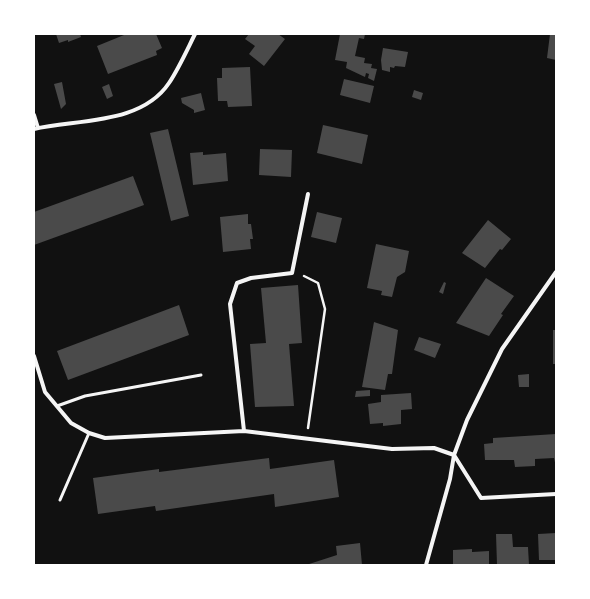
<!DOCTYPE html>
<style>
body{margin:0}
#map{position:relative;width:590px;height:599px;overflow:hidden;background:#111;font-family:"Playfair Display",serif}
canvas{display:block}
.frame{position:absolute;inset:0;border:35px solid #fff;pointer-events:none}
</style>
<div id="map">
<canvas width="590" height="599"></canvas>
<div class="frame"></div>
</div>
<script>
const ctx = document.querySelector('canvas').getContext('2d');
ctx.lineJoin = 'round';
function paint(path, color) {
  ctx.fillStyle = color;
  ctx.fill(path, 'evenodd');
}
function trace(path, color, width, dash) {
  ctx.strokeStyle = color;
  ctx.lineWidth = width;
  ctx.lineCap = dash ? 'butt' : 'round';
  ctx.setLineDash(dash || []);
  ctx.stroke(path);
}
const building = new Path2D(`
 M 56,34 L 80,34 L 81,37 L 68,42 L 68,40 L 59,43 Z
 M 124,34 L 156,34 L 162,48 L 156,51 L 157,55 L 108,74 L 97,46 L 124,35 Z
 M 249,34 L 278,34 L 285,39 L 264,66 L 249,54 L 255,46 L 245,39 Z
 M 340,34 L 365,34 L 364,39 L 359,38 L 355,56 L 365,58 L 364,63 L 372,64 L 371,68 L 377,69 L 374,81 L 368,78 L 369,74 L 366,73 L 365,77 L 346,68 L 347,62 L 335,60 Z
 M 550,34 L 556,34 L 556,60 L 547,58 Z
 M 383,48 L 408,52 L 405,67 L 395,66 L 394,68 L 390,67 L 390,72 L 382,70 L 381,60 Z
 M 250,67 L 252,106 L 228,107 L 227,101 L 218,101 L 217,78 L 222,78 L 222,68 Z
 M 344,79 L 374,86 L 370,103 L 340,95 Z
 M 62,82 L 66,104 L 61,109 L 54,84 Z
 M 109,84 L 113,96 L 107,99 L 102,87 Z
 M 414,90 L 423,93 L 421,100 L 412,97 Z
 M 201,93 L 205,110 L 194,113 L 194,110 L 182,103 L 181,98 Z
 M 323,125 L 368,135 L 362,164 L 317,153 Z
 M 168,129 L 189,216 L 171,221 L 150,133 Z
 M 260,149 L 292,150 L 291,177 L 259,175 Z
 M 203,152 L 203,155 L 226,153 L 228,181 L 193,185 L 190,153 Z
 M 133,176 L 144,205 L 34,245 L 34,212 Z
 M 317,212 L 342,218 L 336,243 L 311,237 Z
 M 248,214 L 248,224 L 251,224 L 253,239 L 250,239 L 251,249 L 223,252 L 220,217 Z
 M 488,220 L 511,239 L 502,250 L 500,249 L 485,268 L 462,253 Z
 M 376,244 L 409,251 L 405,272 L 397,277 L 392,297 L 381,295 L 382,291 L 367,288 Z
 M 486,278 L 514,296 L 501,314 L 503,315 L 489,336 L 456,323 Z
 M 444,282 L 446,283 L 443,294 L 439,292 Z
 M 298,285 L 302,343 L 289,344 L 294,406 L 255,407 L 250,344 L 266,343 L 261,288 Z
 M 179,305 L 189,335 L 68,380 L 57,351 Z
 M 374,322 L 398,330 L 392,374 L 388,374 L 385,390 L 362,387 Z
 M 553,330 L 556,330 L 556,364 L 553,364 Z
 M 419,337 L 441,344 L 435,358 L 414,350 Z
 M 529,374 L 529,387 L 519,387 L 518,375 Z
 M 370,390 L 370,396 L 355,397 L 356,391 Z
 M 411,393 L 412,409 L 401,410 L 401,424 L 383,426 L 383,423 L 370,424 L 368,404 L 381,402 L 381,395 Z
 M 556,434 L 556,467 L 554,458 L 535,459 L 535,466 L 515,467 L 514,460 L 485,460 L 484,444 L 493,443 L 493,438 Z
 M 269,458 L 270,469 L 334,460 L 339,497 L 275,507 L 274,494 L 156,511 L 155,506 L 98,514 L 93,478 L 159,469 L 159,472 Z
 M 556,533 L 556,560 L 539,560 L 538,534 Z
 M 496,534 L 512,534 L 513,547 L 528,547 L 529,565 L 497,565 Z
 M 360,543 L 362,565 L 306,565 L 337,555 L 336,546 Z
 M 472,549 L 472,552 L 489,551 L 489,565 L 453,565 L 453,550 Z`);
const path = new Path2D(`
 M 304,276 L 318,283 L 325,309 L 308,428`);
const service = new Path2D(`
 M 57,406 L 85,396 L 201,375
 M 60,500 L 89,433`);
const minor = new Path2D(`
 M 34,115 L 38,128
 M 34,129 C 77,119 141,125 169,83 C 179,68 187,50 195,34
 M 34,356 L 45,392 L 71,423 L 89,433 L 105,438 L 244,431 L 392,449 L 434,448 L 454,455 L 481,498 L 556,494
 M 244,431 L 230,304 L 237,283 L 251,278 L 292,273 L 308,194
 M 426,565 L 450,479 L 454,455 L 467,420 L 502,349 L 556,272`);
paint(building, '#4a4a4a');
trace(path, '#f5f5f5', 2.5);
trace(service, '#f5f5f5', 3);
trace(minor, '#f5f5f5', 4);
</script>
